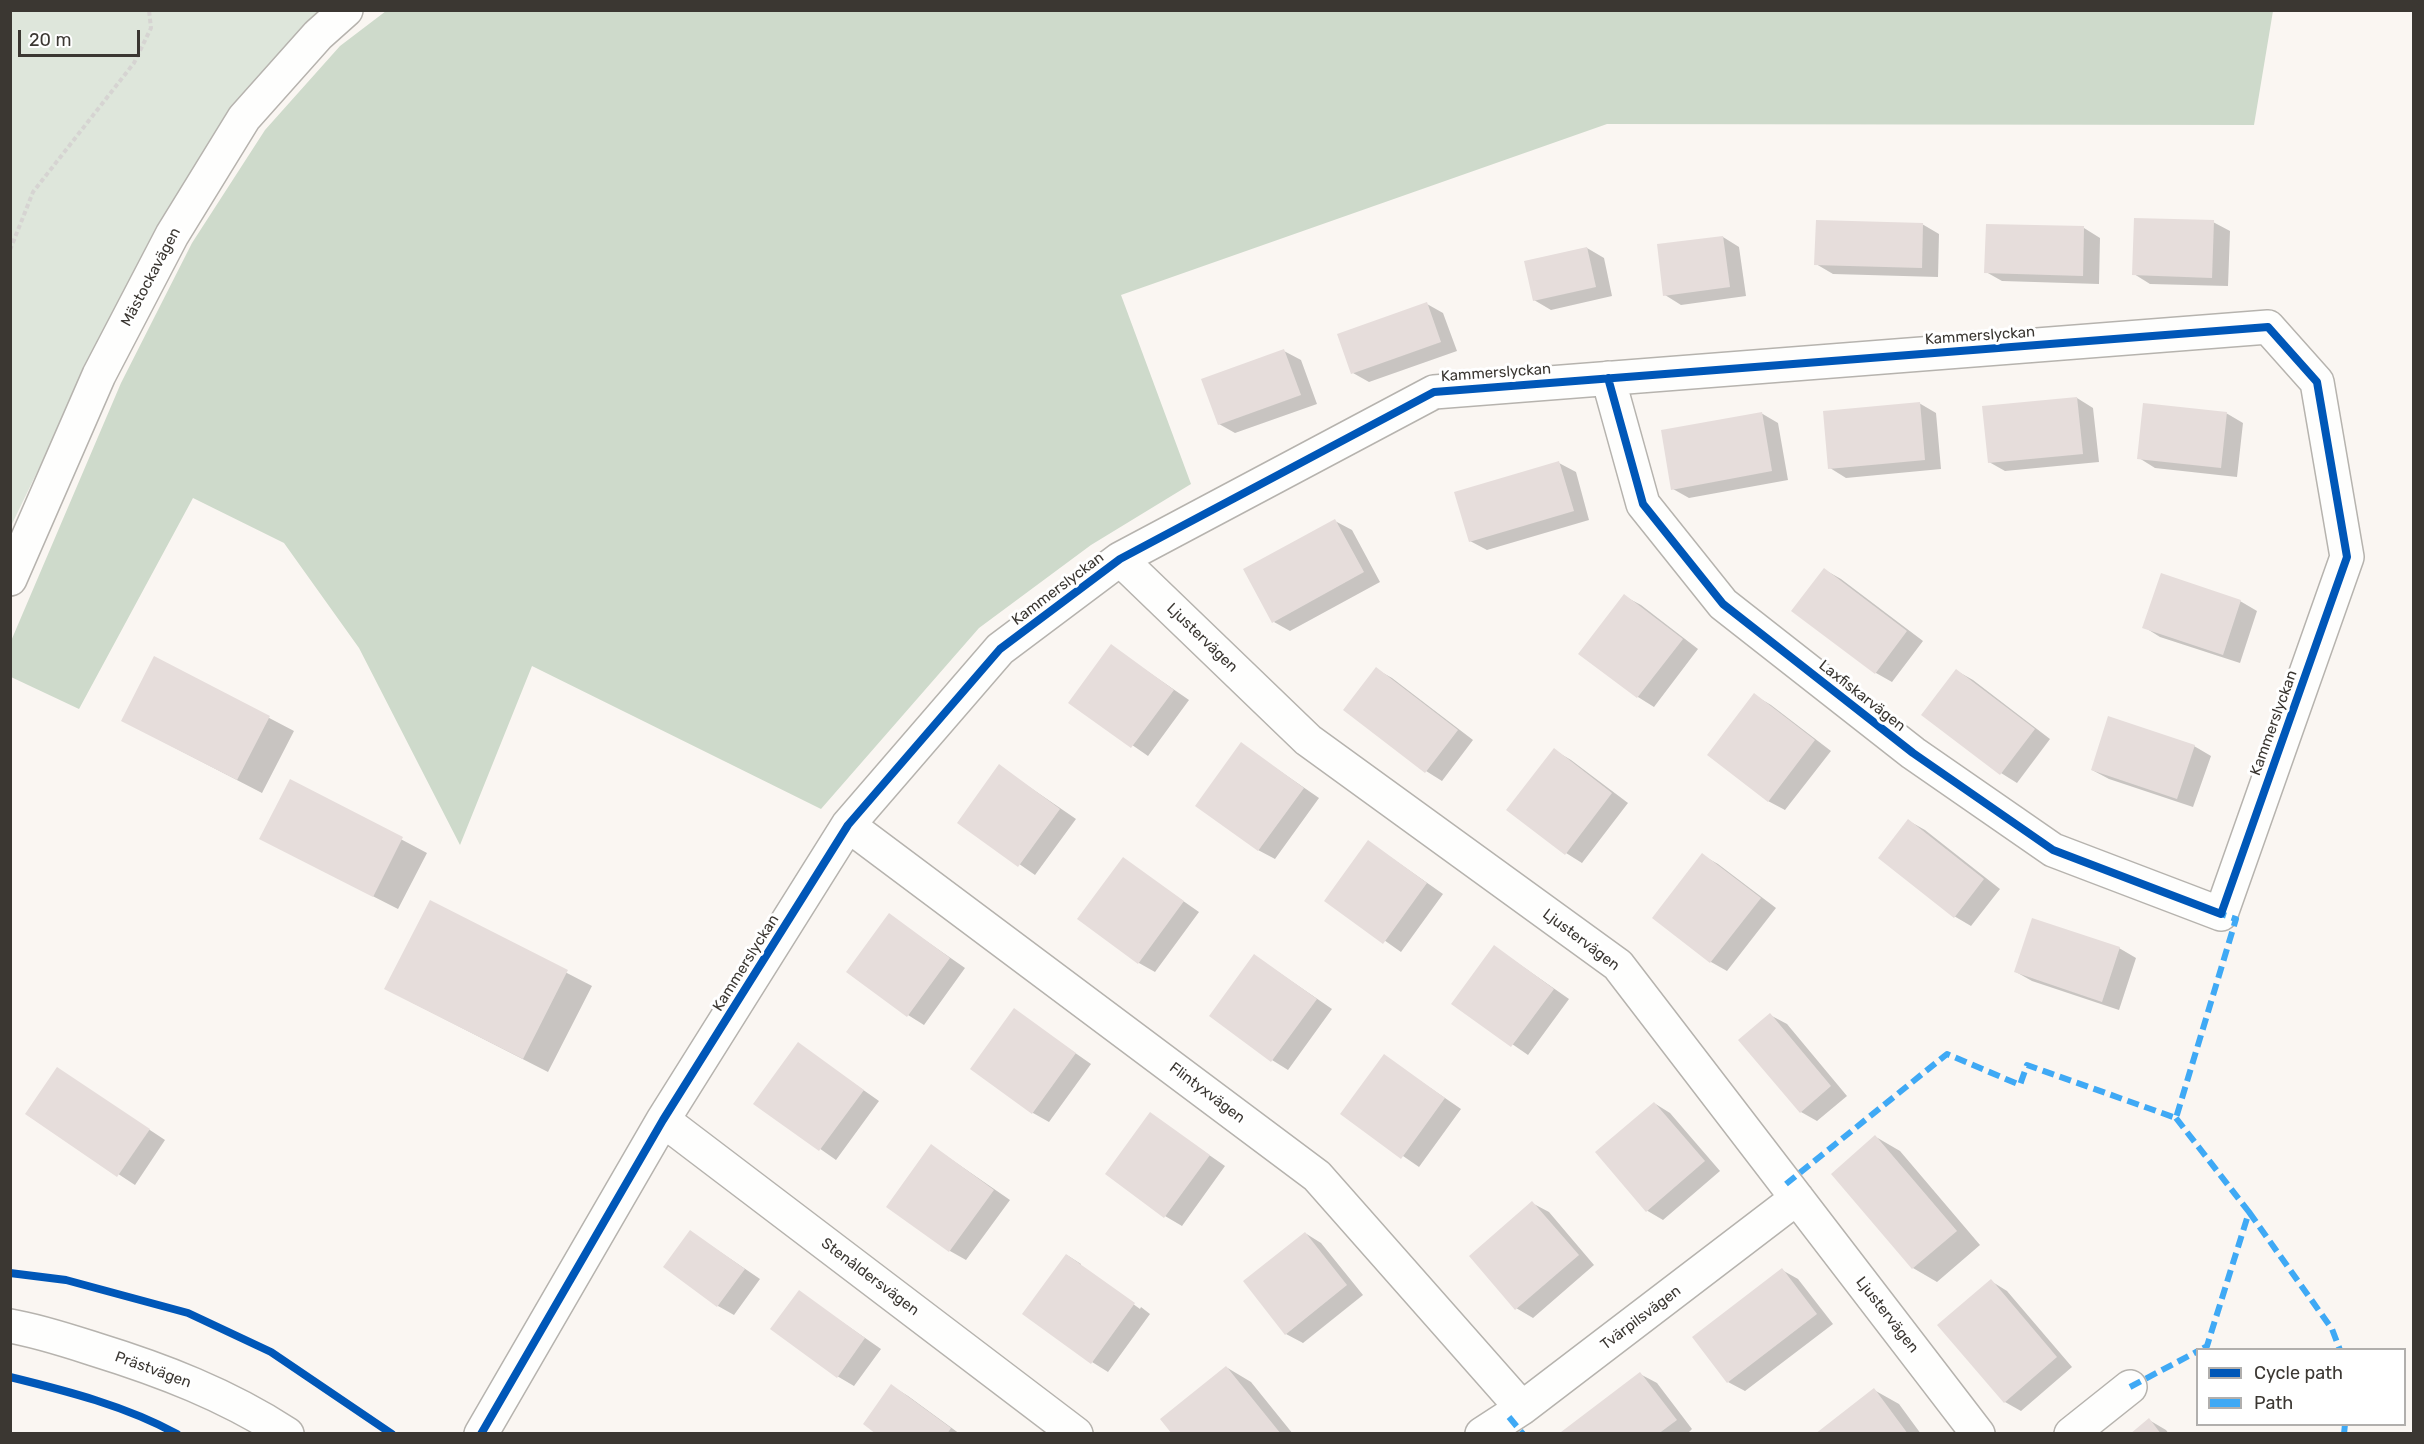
<!DOCTYPE html>
<meta charset="utf-8">
<style>
body{margin:0}
#map{position:relative;width:2424px;height:1444px;overflow:hidden;background:#faf6f2;font-family:Rubik,sans-serif}
canvas{display:block}
.frame{position:absolute;inset:0;border:12px solid #3b3732;pointer-events:none}
.legend{position:absolute;left:2196px;top:1348px;width:210px;height:78px;box-sizing:border-box;background:#fff;border:2px solid #b1afad;margin:0;padding:8px 10px;list-style:none;font-size:18px;color:#3b3732}
.legend li{display:flex;align-items:center;gap:12px;height:30px}
.legend b{width:30px;border:2px solid #b1afad}
.scale{position:absolute;left:18px;top:30px;width:122px;height:27px;box-sizing:border-box;border:3px solid #3b3732;border-top:0;padding-left:8px;font-size:18px;line-height:21px;white-space:nowrap;color:#3b3732;-webkit-text-stroke:4px #fff;paint-order:stroke}
</style>
<div id="map">
<canvas width="2424" height="1444"></canvas>
<div class="frame"></div>
<ul class="legend">
<li><b style="height:8px;background:#0057b8"></b>Cycle path</li>
<li><b style="height:8px;background:#3fa9f5"></b>Path</li>
</ul>
<div class="scale">20 m</div>
</div>
<script>
const ctx = document.querySelector('canvas').getContext('2d');
ctx.lineJoin = 'round';
function paint(path, color) {
  ctx.fillStyle = color;
  ctx.fill(path, 'evenodd');
}
function trace(path, color, width, dash) {
  ctx.strokeStyle = color;
  ctx.lineWidth = width;
  ctx.lineCap = dash ? 'butt' : 'round';
  ctx.setLineDash(dash || []);
  ctx.stroke(path);
}
function drawText(font, color, halo, rows, align = 'center') {
  ctx.font = font + ' Rubik,sans-serif';
  ctx.lineWidth = 6;
  ctx.setLineDash([]);
  ctx.textBaseline = 'middle';
  ctx.strokeStyle = halo;
  ctx.fillStyle = color;
  for (const [text, x, y, turn = 0] of rows) {
    ctx.save();
    ctx.translate(x, y);
    ctx.rotate((+turn || 0) * Math.PI / 180);
    ctx.textAlign = isNaN(turn) ? turn : align;
    if (halo) ctx.strokeText(text, 0, 0);
    ctx.fillText(text, 0, 0);
    ctx.restore();
  }
}
const green = new Path2D(`
 M 11,11 L 324,11 L 276,56 L 147,245 L 11,526 Z`);
const forest = new Path2D(`
 M 386,11 L 386,10 L 2273,11 L 2254,125 L 1607,124 L 1121,295 L 1191,484 L 1091,545 L 979,628 L 821,809 L 532,666 L 460,845 L 359,648 L 284,543 L 193,498 L 79,709 L 11,677 L 11,641 L 121,383 L 192,243 L 265,130 L 340,46 Z`);
const shadow = new Path2D(`
 M 2213,222 L 2230,231 L 2228,286 L 2150,284 L 2134,274 Z
 M 1922,224 L 1939,234 L 1938,277 L 1833,274 L 1816,264 Z
 M 2084,228 L 2100,238 L 2099,284 L 2002,281 L 1986,272 Z
 M 1723,237 L 1739,247 L 1746,296 L 1681,305 L 1665,295 Z
 M 1587,248 L 1604,258 L 1612,296 L 1551,310 L 1534,300 Z
 M 1427,304 L 1443,313 L 1457,351 L 1369,382 L 1353,373 Z
 M 1284,351 L 1301,360 L 1317,404 L 1235,433 L 1219,424 Z
 M 2077,398 L 2093,408 L 2099,462 L 2005,471 L 1989,462 Z
 M 1919,403 L 1936,413 L 1941,469 L 1846,478 L 1830,468 Z
 M 1761,413 L 1778,423 L 1788,480 L 1689,498 L 1673,489 Z
 M 2226,413 L 2243,423 L 2237,477 L 2155,468 L 2139,458 Z
 M 1559,463 L 1576,472 L 1589,520 L 1487,550 L 1470,541 Z
 M 1335,521 L 1352,530 L 1380,582 L 1290,631 L 1274,622 Z
 M 1825,570 L 1841,579 L 1923,641 L 1892,682 L 1876,673 Z
 M 1624,596 L 1641,605 L 1698,649 L 1654,707 L 1638,697 Z
 M 2240,601 L 2257,611 L 2240,663 L 2160,637 L 2144,627 Z
 M 1111,646 L 1189,700 L 1148,756 L 1070,702 Z
 M 155,658 L 294,731 L 262,793 L 148,734 Z
 M 1376,669 L 1392,678 L 1473,740 L 1442,781 L 1426,771 Z
 M 1957,671 L 1973,680 L 2050,739 L 2017,783 L 2001,773 Z
 M 1754,695 L 1771,705 L 1831,751 L 1785,810 L 1768,801 Z
 M 1241,744 L 1319,798 L 1275,859 L 1258,850 Z
 M 2194,746 L 2211,756 L 2193,807 L 2109,779 L 2092,770 Z
 M 1554,750 L 1571,760 L 1628,803 L 1582,863 L 1566,853 Z
 M 999,766 L 1076,819 L 1035,875 L 959,822 Z
 M 291,781 L 427,853 L 398,909 L 286,852 Z
 M 1909,821 L 1925,830 L 2000,889 L 1971,926 L 1954,916 Z
 M 1369,842 L 1443,894 L 1401,952 L 1327,900 Z
 M 1702,855 L 1718,864 L 1776,908 L 1727,971 L 1711,962 Z
 M 1123,859 L 1199,912 L 1155,972 L 1139,963 Z
 M 430,902 L 592,986 L 548,1072 L 411,1002 Z
 M 889,915 L 965,968 L 924,1025 L 908,1015 Z
 M 1495,947 L 1569,999 L 1528,1055 L 1454,1004 Z
 M 2119,948 L 2136,958 L 2119,1010 L 2032,981 L 2016,972 Z
 M 1255,956 L 1332,1009 L 1288,1070 L 1272,1060 Z
 M 1014,1010 L 1091,1064 L 1049,1122 L 1033,1113 Z
 M 1770,1015 L 1787,1024 L 1847,1096 L 1817,1121 L 1801,1112 Z
 M 798,1044 L 879,1101 L 836,1160 L 755,1103 Z
 M 1384,1056 L 1461,1109 L 1419,1167 L 1342,1114 Z
 M 58,1069 L 165,1140 L 135,1185 L 27,1114 Z
 M 1654,1103 L 1670,1113 L 1720,1171 L 1663,1220 L 1646,1210 Z
 M 1150,1114 L 1225,1166 L 1182,1226 L 1165,1216 Z
 M 1876,1137 L 1900,1151 L 1980,1245 L 1937,1282 L 1913,1268 Z
 M 932,1146 L 1010,1200 L 966,1260 L 950,1251 Z
 M 1532,1203 L 1549,1212 L 1594,1265 L 1533,1318 L 1516,1308 Z
 M 691,1232 L 760,1279 L 734,1315 L 718,1306 Z
 M 1305,1233 L 1321,1243 L 1363,1295 L 1303,1343 L 1286,1334 Z
 M 1067,1255 L 1081,1264 L 1081,1266 L 1140,1309 L 1141,1307 L 1150,1314 L 1108,1372 L 1092,1362 Z
 M 1782,1270 L 1798,1279 L 1833,1324 L 1745,1391 L 1728,1382 Z
 M 1991,1281 L 2007,1291 L 2072,1367 L 2021,1411 L 2005,1402 Z
 M 799,1292 L 881,1349 L 854,1386 L 837,1376 Z
 M 1226,1367 L 1251,1382 L 1293,1434 L 1174,1434 Z
 M 1640,1374 L 1657,1383 L 1692,1429 L 1687,1434 L 1564,1434 Z
 M 892,1386 L 908,1396 L 960,1434 L 879,1434 Z
 M 1874,1390 L 1899,1404 L 1921,1434 L 1817,1434 Z
 M 2149,1420 L 2166,1430 L 2169,1434 L 2132,1434 Z`);
const building = new Path2D(`
 M 2134,218 L 2214,220 L 2212,278 L 2132,275 Z
 M 1816,220 L 1923,223 L 1922,268 L 1814,265 Z
 M 1986,224 L 2084,226 L 2083,276 L 1984,273 Z
 M 1723,236 L 1730,287 L 1663,296 L 1657,244 Z
 M 1587,247 L 1596,287 L 1533,301 L 1524,261 Z
 M 1427,302 L 1441,342 L 1351,374 L 1337,334 Z
 M 1284,349 L 1301,395 L 1218,425 L 1201,379 Z
 M 2077,397 L 2083,454 L 1988,463 L 1982,406 Z
 M 1920,402 L 1925,460 L 1828,469 L 1823,411 Z
 M 2143,403 L 2227,412 L 2221,468 L 2137,459 Z
 M 1762,412 L 1772,471 L 1671,490 L 1661,430 Z
 M 1559,461 L 1574,511 L 1469,542 L 1454,492 Z
 M 1335,519 L 1364,572 L 1272,623 L 1243,569 Z
 M 1824,568 L 1907,631 L 1875,674 L 1791,611 Z
 M 2161,573 L 2241,600 L 2223,655 L 2142,628 Z
 M 1624,594 L 1683,639 L 1637,698 L 1578,654 Z
 M 1111,644 L 1174,690 L 1131,748 L 1068,703 Z
 M 154,656 L 270,716 L 237,780 L 121,721 Z
 M 1376,667 L 1458,730 L 1425,773 L 1343,710 Z
 M 1956,669 L 2035,729 L 2000,775 L 1921,715 Z
 M 1754,693 L 1815,740 L 1768,802 L 1707,755 Z
 M 2108,716 L 2195,745 L 2177,799 L 2091,770 Z
 M 1241,742 L 1304,788 L 1258,851 L 1195,806 Z
 M 1554,748 L 1612,793 L 1565,855 L 1506,810 Z
 M 999,764 L 1060,809 L 1018,867 L 957,823 Z
 M 290,779 L 403,837 L 373,897 L 259,839 Z
 M 1908,819 L 1984,879 L 1954,918 L 1878,858 Z
 M 1368,840 L 1427,883 L 1383,944 L 1324,901 Z
 M 1702,853 L 1761,898 L 1710,963 L 1652,918 Z
 M 1123,857 L 1184,901 L 1138,964 L 1077,919 Z
 M 430,900 L 568,970 L 523,1059 L 384,989 Z
 M 889,913 L 950,958 L 907,1017 L 846,972 Z
 M 2032,918 L 2120,947 L 2102,1002 L 2014,972 Z
 M 1494,945 L 1554,989 L 1511,1047 L 1451,1004 Z
 M 1254,954 L 1317,999 L 1271,1062 L 1209,1016 Z
 M 1014,1008 L 1076,1053 L 1032,1114 L 970,1069 Z
 M 1770,1013 L 1831,1086 L 1800,1113 L 1738,1040 Z
 M 798,1042 L 864,1090 L 819,1151 L 753,1104 Z
 M 1384,1054 L 1445,1098 L 1401,1159 L 1340,1114 Z
 M 57,1067 L 150,1129 L 117,1177 L 25,1114 Z
 M 1654,1102 L 1705,1161 L 1646,1212 L 1595,1152 Z
 M 1150,1112 L 1210,1155 L 1164,1218 L 1105,1174 Z
 M 1875,1135 L 1957,1231 L 1912,1269 L 1831,1174 Z
 M 931,1144 L 994,1190 L 949,1252 L 886,1207 Z
 M 1532,1201 L 1579,1255 L 1515,1310 L 1469,1256 Z
 M 690,1230 L 745,1269 L 717,1307 L 663,1267 Z
 M 1305,1232 L 1347,1285 L 1285,1335 L 1243,1281 Z
 M 1066,1254 L 1135,1303 L 1091,1364 L 1022,1314 Z
 M 1782,1268 L 1817,1314 L 1727,1383 L 1692,1337 Z
 M 1991,1279 L 2057,1357 L 2004,1403 L 1937,1325 Z
 M 799,1290 L 865,1338 L 837,1378 L 770,1329 Z
 M 1226,1366 L 1281,1434 L 1172,1434 L 1160,1419 Z
 M 1640,1372 L 1677,1420 L 1658,1434 L 1563,1434 L 1561,1432 Z
 M 891,1384 L 951,1428 L 947,1434 L 876,1434 L 863,1424 Z
 M 1874,1388 L 1908,1434 L 1815,1434 Z
 M 2149,1418 L 2161,1434 L 2130,1434 Z`);
const path = new Path2D(`
 M 10,250 L 33,192 L 134,63 L 151,28 L 149,10`);
const street = new Path2D(`
 M 1120,559 L 1308,740 L 1618,965 L 1978,1434
 M 848,825 L 1317,1176 L 1522,1408
 M 663,1120 L 1076,1434
 M 481,1434 L 663,1120 L 848,825 L 1000,649 L 1120,559 L 1434,392 L 2268,327 L 2317,382 L 2347,557 L 2221,914 L 2053,850 L 1913,753 L 1723,604 L 1643,504 L 1608,378
 M 1482,1434 L 1522,1408 L 1797,1198
 M 2071,1434 L 2130,1387`);
const secondary = new Path2D(`
 M 10,579 L 99,375 L 172,235 L 244,118 L 318,35 L 346,10
 M 10,1326 C 39,1331 66,1340 94,1349 C 162,1370 227,1395 287,1434`);
const quiet = new Path2D(`
 M 2176,1118 L 2249,1212 L 2207,1346 L 2200,1350
 M 1786,1184 L 1947,1054 L 2020,1085 L 2027,1065 L 2176,1118 L 2236,919 L 2221,914
 M 2249,1212 L 2332,1329 L 2340,1350
 M 2130,1387 L 2198,1351
 M 1509,1417 L 1523,1434
 M 2344,1434 L 2345,1424`);
const cycleway = new Path2D(`
 M 10,1273 L 66,1280 L 188,1313 L 271,1352 L 392,1434
 M 10,1377 C 67,1391 126,1406 177,1434
 M 481,1434 L 663,1120 L 848,825 L 1000,649 L 1120,559 L 1434,392 L 2268,327 L 2317,382 L 2347,557 L 2221,914 L 2053,850 L 1913,753 L 1723,604 L 1643,504 L 1608,378`);
const streetNames = [
 ["Mästockavägen",151,277,-62],
 ["Kammerslyckan",1980,336,-4],
 ["Kammerslyckan",1496,373,-4],
 ["Kammerslyckan",1058,589,-37],
 ["Ljustervägen",1202,638,44],
 ["Laxfiskarvägen",1862,696,38],
 ["Kammerslyckan",2274,723,-70],
 ["Ljustervägen",1581,940,37],
 ["Kammerslyckan",746,963,-58],
 ["Flintyxvägen",1207,1093,37],
 ["Stenåldersvägen",870,1277,37],
 ["Ljustervägen",1887,1315,52],
 ["Tvärpilsvägen",1641,1318,-37],
 ["Prästvägen",153,1370,20]
];
paint(green, '#dee6db');
paint(forest, '#cedacb');
paint(shadow, '#0003');
paint(building, '#e6dddb');
trace(street, '#b6b3ae', 36);
trace(secondary, '#b6b3ae', 36);
trace(path, '#d6d4d2', 4, [4.5, 3]);
trace(street, '#fefefd', 33);
trace(secondary, '#fefefd', 33);
trace(quiet, '#3fa9f5', 6, [12, 6]);
trace(cycleway, '#0057b8', 8);
drawText('15px', '#3b3732', '#fff', streetNames);
</script>
